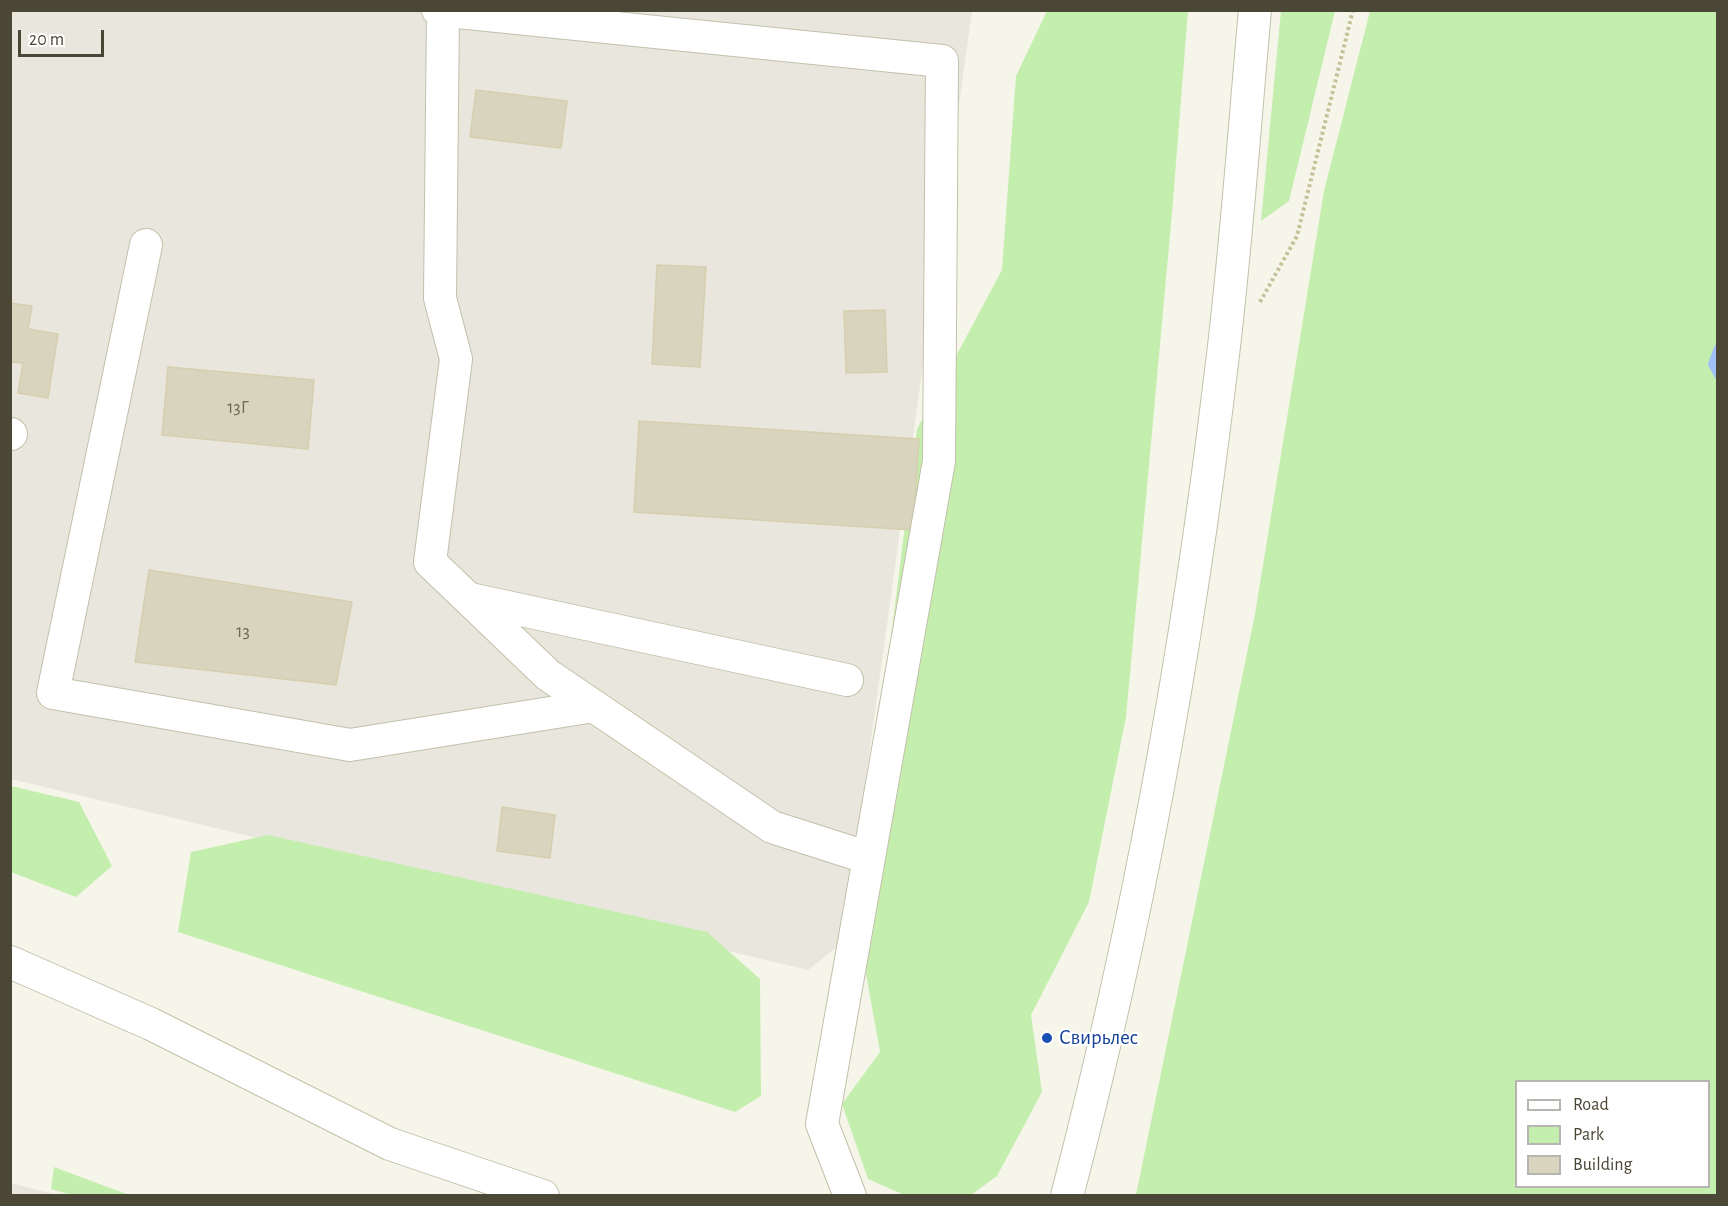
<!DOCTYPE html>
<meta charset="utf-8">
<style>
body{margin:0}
#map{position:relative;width:1728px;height:1206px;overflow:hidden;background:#f6f5e9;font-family:"Alegreya Sans",sans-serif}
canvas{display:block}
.frame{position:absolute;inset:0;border:12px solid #4b4736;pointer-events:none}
.legend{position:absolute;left:1515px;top:1080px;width:195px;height:108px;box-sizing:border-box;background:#fff;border:2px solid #b7b5af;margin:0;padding:8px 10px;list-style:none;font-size:18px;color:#4b4736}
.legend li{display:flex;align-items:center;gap:12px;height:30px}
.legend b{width:30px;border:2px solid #b7b5af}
.scale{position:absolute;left:18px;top:30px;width:86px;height:27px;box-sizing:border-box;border:3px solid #4b4736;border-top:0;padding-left:8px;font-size:18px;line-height:21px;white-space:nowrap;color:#4b4736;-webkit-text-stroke:4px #fff;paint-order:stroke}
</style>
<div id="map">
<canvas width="1728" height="1206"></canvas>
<div class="frame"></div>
<ul class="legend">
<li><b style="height:8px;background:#fff"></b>Road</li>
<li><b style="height:16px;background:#c3eeae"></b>Park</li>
<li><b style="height:16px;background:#d9d4bd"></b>Building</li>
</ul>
<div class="scale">20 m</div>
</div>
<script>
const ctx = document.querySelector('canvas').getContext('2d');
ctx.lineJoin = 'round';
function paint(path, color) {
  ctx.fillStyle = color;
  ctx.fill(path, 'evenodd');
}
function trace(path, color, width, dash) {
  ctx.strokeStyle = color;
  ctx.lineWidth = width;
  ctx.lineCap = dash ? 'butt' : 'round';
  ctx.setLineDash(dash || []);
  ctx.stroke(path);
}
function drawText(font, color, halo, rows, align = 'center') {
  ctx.font = font + ' "Alegreya Sans",sans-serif';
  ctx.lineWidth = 4.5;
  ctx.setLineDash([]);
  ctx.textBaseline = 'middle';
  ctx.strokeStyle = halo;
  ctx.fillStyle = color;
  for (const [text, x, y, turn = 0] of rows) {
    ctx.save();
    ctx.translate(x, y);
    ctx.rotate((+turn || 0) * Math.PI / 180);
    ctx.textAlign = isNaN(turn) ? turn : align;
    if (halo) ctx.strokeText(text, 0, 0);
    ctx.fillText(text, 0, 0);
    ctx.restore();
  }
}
const industrial = new Path2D(`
 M 11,11 L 972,11 L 843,942 L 808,970 L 11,779 Z
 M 10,1183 L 11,1183 L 58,1195 L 11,1195 Z`);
const green = new Path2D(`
 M 1047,11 L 1188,11 L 1172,213 L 1126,717 L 1089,902 L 1031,1015 L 1042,1092 L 997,1176 L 971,1195 L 904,1195 L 868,1179 L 842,1104 L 880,1052 L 856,918 L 917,429 L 1002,270 L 1016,76 Z
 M 1281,11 L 1335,11 L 1289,201 L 1261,221 Z
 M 1370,11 L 1717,11 L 1717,1195 L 1136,1195 L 1255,614 L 1324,191 ZM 1516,1082 L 1708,1082 L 1708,1186 L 1516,1186 Z
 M 11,786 L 79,802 L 112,866 L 76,897 L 11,872 Z
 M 268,835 L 707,932 L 760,979 L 761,1096 L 735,1112 L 178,932 L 191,852 Z
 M 54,1167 L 129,1195 L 72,1195 L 51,1189 Z`);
const stream = new Path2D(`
 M 1718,348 L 1712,364 L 1718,375`);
const building = new Path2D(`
 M 476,90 L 567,101 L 561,148 L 470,137 Z
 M 657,265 L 706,267 L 700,367 L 652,364 Z
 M 10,303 L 32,306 L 28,329 L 58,334 L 48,398 L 18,393 L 23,363 L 10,362 Z
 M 885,310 L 887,372 L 846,373 L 844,311 Z
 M 168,367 L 314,380 L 308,449 L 162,435 Z
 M 639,421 L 919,439 L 913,530 L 634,512 Z
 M 149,570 L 352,602 L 336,685 L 135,662 Z
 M 502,807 L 555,815 L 550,858 L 497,851 Z`);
const path = new Path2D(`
 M 1260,302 L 1297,236 L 1353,10`);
const minor = new Path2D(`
 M 438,10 L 942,61 L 939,461 L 822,1124 L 850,1196
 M 443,11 L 440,298 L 456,359 L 430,562 L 548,675 L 772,827 L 869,858
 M 146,245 L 53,693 L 350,745 L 594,706
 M 10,434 L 11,434
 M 470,599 L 847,680
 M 10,962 L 151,1024 L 390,1144 L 543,1196
 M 1067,1196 C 1138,924 1188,649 1221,371 C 1236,252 1244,131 1255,10`);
const markers = [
 [1047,1038,6,"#1a4fb4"]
];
const numberNames = [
 ["13Г",238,408],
 ["13",243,632]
];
const transitNames = [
 ["Свирьлес",1059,1038]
];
paint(industrial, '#e9e6dd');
paint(green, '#c3eeae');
trace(stream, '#a0c0f8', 8);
paint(building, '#d9d4bd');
trace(building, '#d5cfaf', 1.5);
trace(minor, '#c3c0aa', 34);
trace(path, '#c6c09a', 4, [3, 3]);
trace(minor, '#fff', 32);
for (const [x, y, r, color] of markers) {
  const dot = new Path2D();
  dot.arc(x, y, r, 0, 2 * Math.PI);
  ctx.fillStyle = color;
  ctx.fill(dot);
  trace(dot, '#fff', 2);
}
drawText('18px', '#6e6a58', null, numberNames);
drawText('21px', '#164399', '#fff', transitNames, 'left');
</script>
